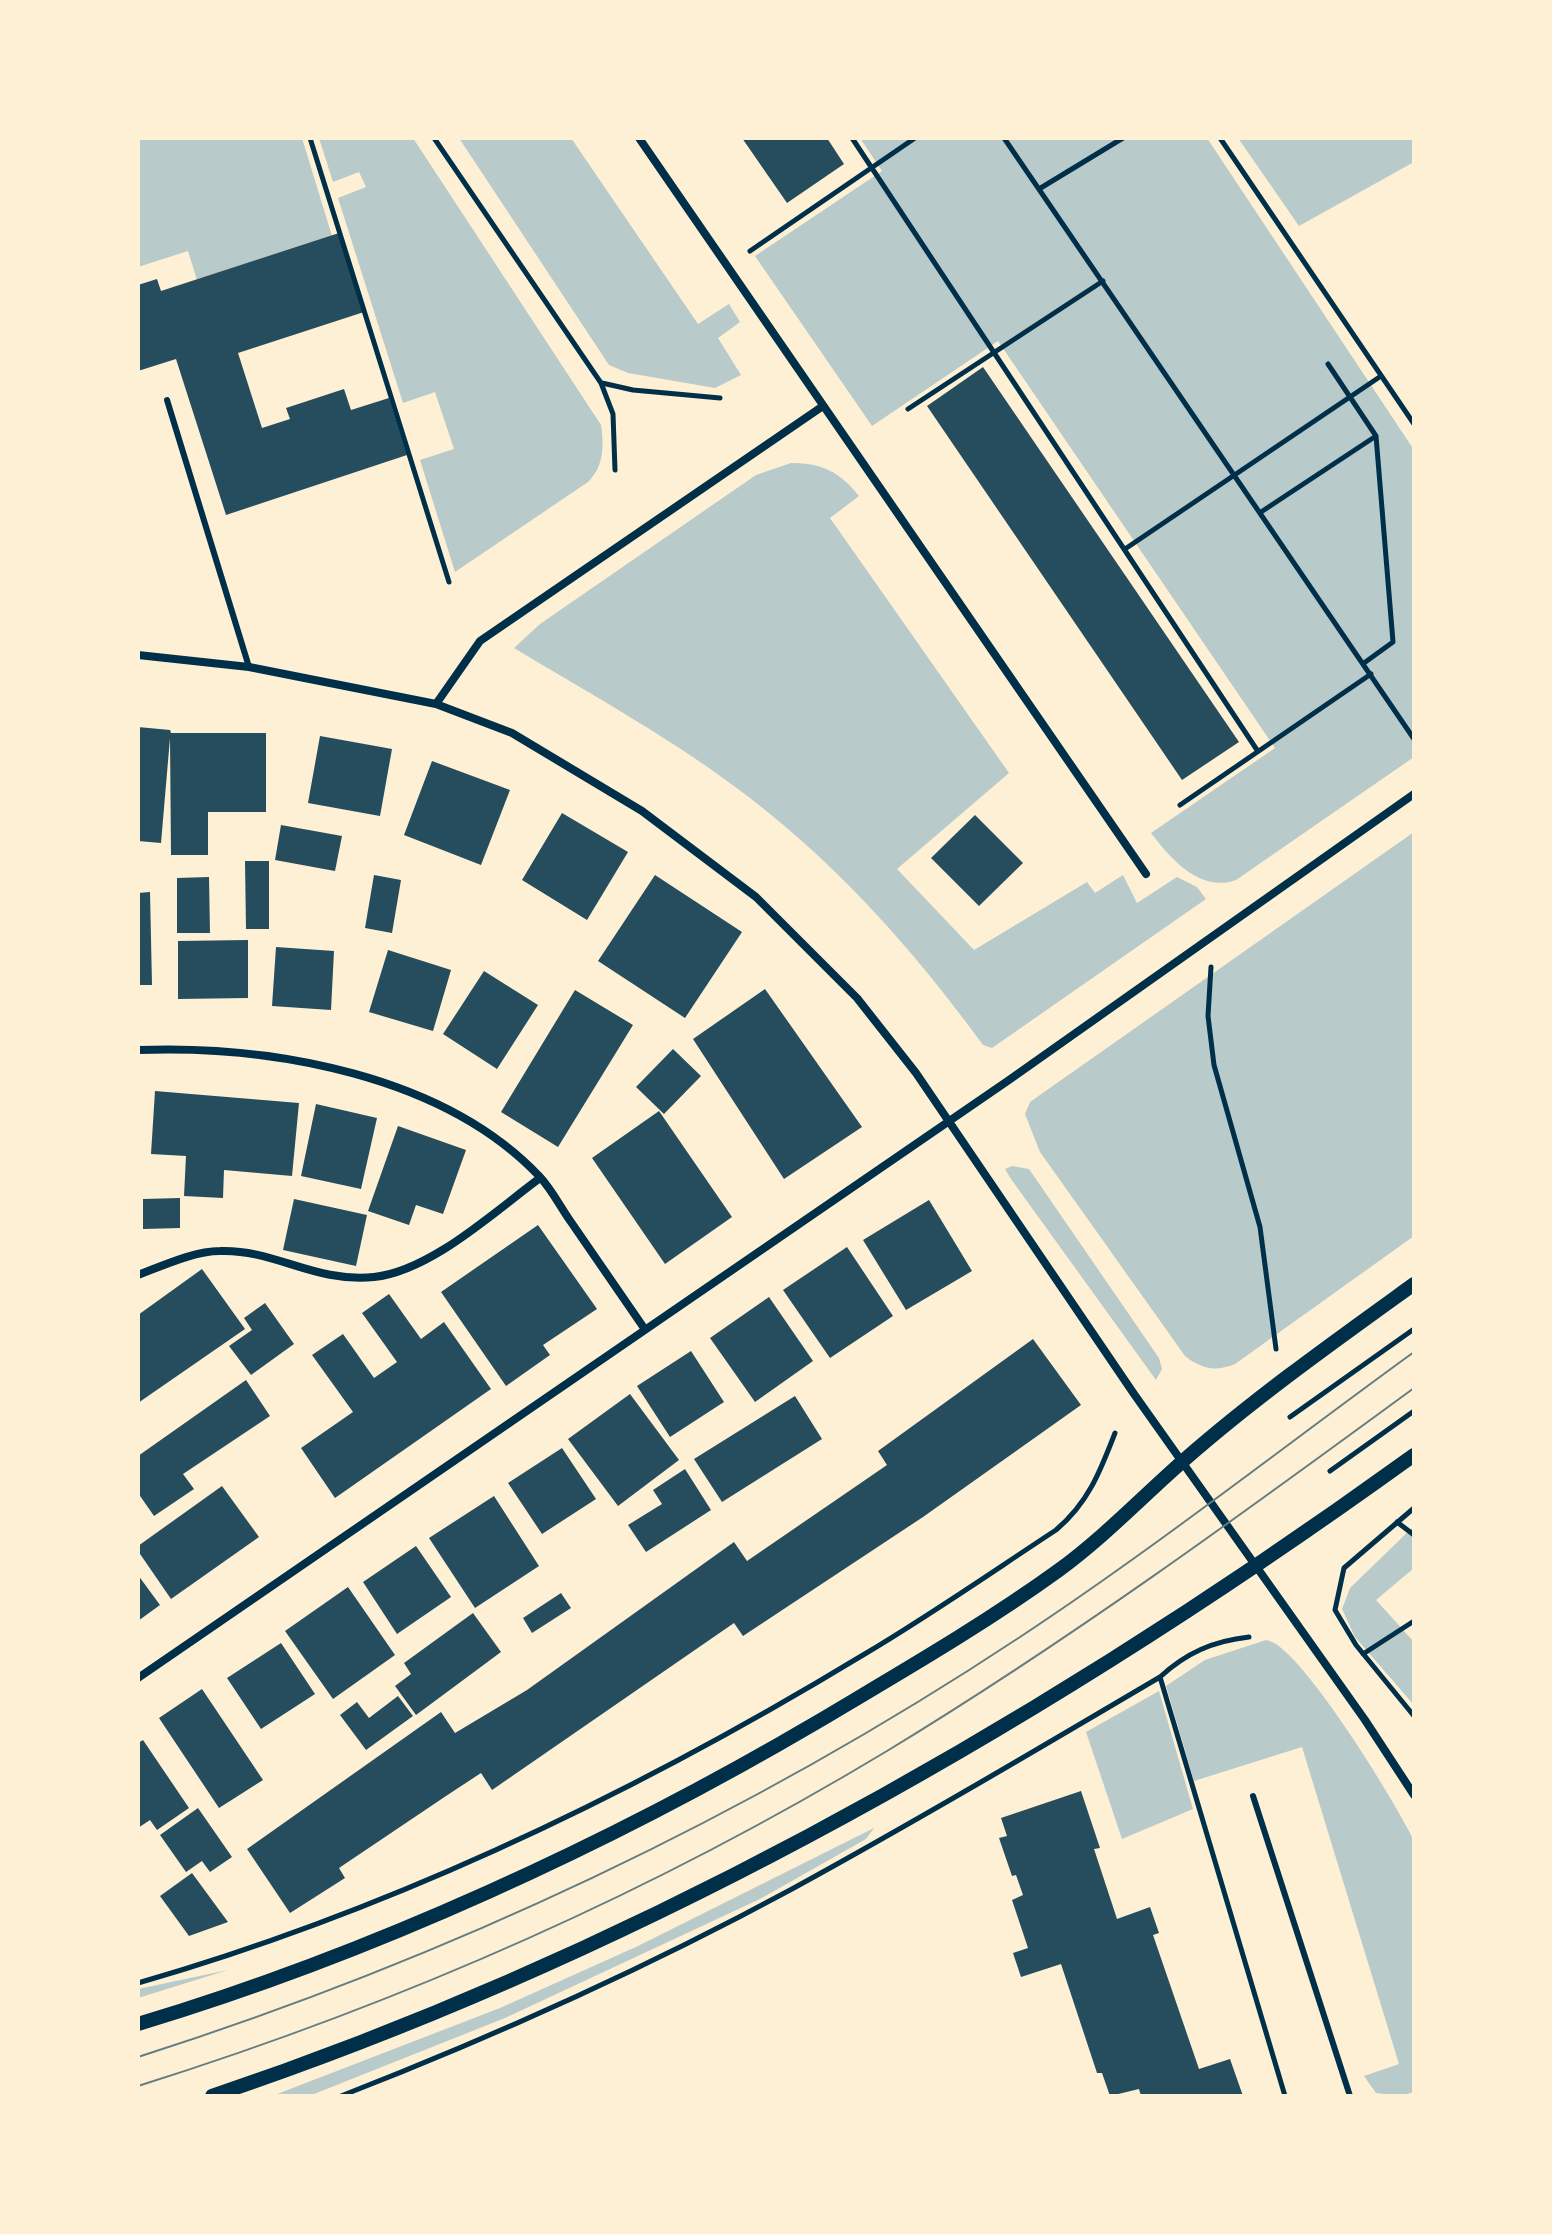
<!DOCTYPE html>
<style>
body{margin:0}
#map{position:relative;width:1552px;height:2234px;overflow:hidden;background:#fdf0d5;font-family:"Archivo Narrow",sans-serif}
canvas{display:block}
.frame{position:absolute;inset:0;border:140px solid #fdf0d5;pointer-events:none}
</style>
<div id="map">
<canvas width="1552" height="2234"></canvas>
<div class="frame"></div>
</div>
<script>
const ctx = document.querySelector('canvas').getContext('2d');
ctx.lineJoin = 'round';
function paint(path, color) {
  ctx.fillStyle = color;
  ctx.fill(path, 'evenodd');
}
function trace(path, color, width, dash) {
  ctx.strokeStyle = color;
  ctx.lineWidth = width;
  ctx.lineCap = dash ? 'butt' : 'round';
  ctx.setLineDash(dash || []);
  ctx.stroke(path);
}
const green = new Path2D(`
 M 138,138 L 302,138 L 332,236 L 197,280 L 188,251 L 138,267 Z
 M 319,138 L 413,138 L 601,425 C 604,447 604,466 588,482 L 455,572 L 420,460 L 454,449 L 435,392 L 403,403 L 338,198 L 366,187 L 359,172 L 333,182 Z
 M 459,138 L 571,138 L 698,324 L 729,304 L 740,322 L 718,338 L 741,375 L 715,388 L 628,373 L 609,365 Z
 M 860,138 L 1207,138 L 1414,450 L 1414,757 L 1236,880 C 1200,893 1170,858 1151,833 L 1275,748 L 998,341 L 872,426 L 755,256 L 882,171 Z
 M 1238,138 L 1414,138 L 1414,162 L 1299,226 Z
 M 791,463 C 822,463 840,472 859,496 L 830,518 L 1009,773 L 897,869 L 974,950 L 1087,882 L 1095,893 L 1123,875 L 1137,903 L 1177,877 L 1197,887 L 1206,899 L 992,1048 L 983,1045 C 916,953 842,869 750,798 C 676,741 594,696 514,648 L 540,624 L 756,475 Z
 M 1414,832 L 1414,1236 L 1235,1364 C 1215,1372 1202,1369 1185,1356 L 1040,1152 L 1025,1114 L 1030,1102 Z
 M 1012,1166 L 1029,1169 L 1159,1358 L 1162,1369 L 1156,1380 L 1011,1179 L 1005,1169 Z
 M 1414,1526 L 1414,1568 L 1376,1600 L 1414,1642 L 1414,1705 L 1355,1637 L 1342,1609 L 1350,1588 Z
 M 1266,1640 C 1298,1642 1398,1806 1414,1841 L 1414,2092 L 1401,2096 L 1376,2093 L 1364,2076 L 1399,2064 L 1302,1747 L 1194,1781 L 1166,1686 L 1205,1660 Z
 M 1159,1691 L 1193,1809 L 1122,1839 L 1086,1732 Z
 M 874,1828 L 866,1839 L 760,1899 L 505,2018 L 309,2096 L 272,2096 L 500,2008 L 638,1946 Z
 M 228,1970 L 138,1998 L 138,1989 Z`);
const building = new Path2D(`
 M 742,138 L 827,138 L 844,164 L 787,203 Z
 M 339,233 L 364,312 L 238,353 L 262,428 L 290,419 L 286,408 L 344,389 L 351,410 L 389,398 L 407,455 L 226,515 L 176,359 L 138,371 L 138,285 L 157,279 L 161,291 Z
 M 983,367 L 1239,742 L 1182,780 L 927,406 Z
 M 138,727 L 170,730 L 171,733 L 266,733 L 266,812 L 208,812 L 208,855 L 171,855 L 170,738 L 161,843 L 138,841 Z
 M 320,736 L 392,749 L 380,816 L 308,803 Z
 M 432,761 L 510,790 L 481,865 L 404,835 Z
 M 562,813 L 628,852 L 587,920 L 522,880 Z
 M 975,815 L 1023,863 L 979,906 L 931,858 Z
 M 281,825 L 342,836 L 335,871 L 275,860 Z
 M 245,861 L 269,861 L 269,929 L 246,929 Z
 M 374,875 L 401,880 L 392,933 L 365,928 Z
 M 655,875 L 742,932 L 685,1018 L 598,961 Z
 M 209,877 L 210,933 L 177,933 L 177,878 Z
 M 150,892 L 152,985 L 138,985 L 138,893 Z
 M 248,940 L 248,998 L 178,999 L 178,941 Z
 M 276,947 L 334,951 L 331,1010 L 272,1006 Z
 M 388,950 L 451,970 L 433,1031 L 369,1012 Z
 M 484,971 L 538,1005 L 497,1069 L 443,1034 Z
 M 765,989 L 862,1127 L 784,1179 L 693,1039 Z
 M 575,990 L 633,1025 L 558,1147 L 501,1112 Z
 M 673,1049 L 701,1076 L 664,1114 L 636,1087 Z
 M 155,1091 L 299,1103 L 292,1176 L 224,1170 L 223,1198 L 184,1196 L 186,1156 L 151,1154 Z
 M 316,1104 L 377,1118 L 361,1189 L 301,1176 Z
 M 659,1111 L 732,1217 L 665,1264 L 592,1158 Z
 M 398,1126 L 466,1150 L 443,1214 L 416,1205 L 409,1225 L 368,1211 Z
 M 180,1198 L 180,1228 L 143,1229 L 143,1199 Z
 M 294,1199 L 367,1215 L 356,1266 L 283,1250 Z
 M 929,1200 L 972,1271 L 906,1310 L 863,1240 Z
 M 538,1225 L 597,1309 L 543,1345 L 550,1355 L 506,1386 L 441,1292 Z
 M 847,1247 L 893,1316 L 830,1358 L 783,1290 Z
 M 202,1269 L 245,1329 L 138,1403 L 138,1315 Z
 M 389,1294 L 421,1339 L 444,1322 L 491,1389 L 335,1498 L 301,1448 L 353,1412 L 312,1355 L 343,1334 L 374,1378 L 397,1362 L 362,1313 Z
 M 769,1297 L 813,1361 L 755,1402 L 710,1338 Z
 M 265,1303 L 294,1344 L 251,1375 L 229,1346 L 252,1330 L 244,1318 Z
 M 1033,1339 L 1081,1405 L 923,1517 L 743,1636 L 734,1623 L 492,1790 L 481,1773 L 446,1796 L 339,1868 L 345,1878 L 290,1913 L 247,1849 L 441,1712 L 455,1733 L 527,1690 L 734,1542 L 747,1561 L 887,1465 L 878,1451 Z
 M 691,1351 L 724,1402 L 670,1437 L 637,1386 Z
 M 246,1380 L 270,1416 L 183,1474 L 194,1489 L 154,1516 L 138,1493 L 138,1456 Z
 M 630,1394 L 679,1460 L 618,1506 L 568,1439 Z
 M 795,1396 L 822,1439 L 722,1502 L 694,1459 Z
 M 562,1448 L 596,1499 L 542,1534 L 508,1483 Z
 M 685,1469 L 711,1510 L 646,1552 L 628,1525 L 662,1504 L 653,1490 Z
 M 222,1486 L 259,1537 L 171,1599 L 138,1551 L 138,1546 Z
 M 494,1496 L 539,1566 L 475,1608 L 429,1538 Z
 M 416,1546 L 451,1597 L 397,1634 L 363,1582 Z
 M 138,1575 L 160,1605 L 138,1621 Z
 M 348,1587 L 395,1655 L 333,1699 L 285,1631 Z
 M 561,1593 L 571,1608 L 532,1633 L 523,1618 Z
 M 473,1613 L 501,1652 L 416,1715 L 395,1686 L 411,1674 L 404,1663 Z
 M 281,1643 L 315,1694 L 261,1729 L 227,1678 Z
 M 202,1689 L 263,1780 L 219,1808 L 159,1718 Z
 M 398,1696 L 413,1716 L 366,1750 L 340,1715 L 357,1702 L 369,1718 Z
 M 143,1740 L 189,1808 L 157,1830 L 150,1820 L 138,1828 L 138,1743 Z
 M 1081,1791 L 1100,1848 L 1094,1849 L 1117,1919 L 1150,1907 L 1159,1933 L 1153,1935 L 1199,2069 L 1230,2059 L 1243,2096 L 1141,2096 L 1139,2089 L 1110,2096 L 1102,2073 L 1097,2073 L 1061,1964 L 1021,1977 L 1013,1953 L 1028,1948 L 1012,1900 L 1023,1895 L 1016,1875 L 1012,1876 L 999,1838 L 1007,1836 L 1001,1818 Z
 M 198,1808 L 232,1857 L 210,1872 L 202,1861 L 186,1872 L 160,1835 Z
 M 192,1873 L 228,1922 L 189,1936 L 160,1896 Z`);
const path = new Path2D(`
 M 310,138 L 449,582
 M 434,138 L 601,383 L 613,414 L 615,470
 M 852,138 L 1257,750
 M 1004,138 L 1414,739
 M 1220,138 L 1414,424
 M 1039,189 L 1123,138
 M 750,251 L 915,138
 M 602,383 L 633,390 L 720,398
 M 908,409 L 1103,281
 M 1261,512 L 1376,436 L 1328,364
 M 1125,549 L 1381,376
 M 1364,663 L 1393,642 L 1376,436
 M 1180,805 L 1371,674
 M 1211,967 L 1208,1016 L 1214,1065 L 1260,1227 L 1276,1349
 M 1290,1417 L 1414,1329
 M 1330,1471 L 1414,1411
 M 1414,1508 L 1344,1568 L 1335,1610 L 1356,1645 L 1414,1716
 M 1397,1522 L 1414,1535
 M 1363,1654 L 1414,1621
 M 1160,1677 L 1285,2096
 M 138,1983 C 392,1910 637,1792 863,1655 C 929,1616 992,1572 1056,1530 C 1088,1503 1100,1472 1115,1433
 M 341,2096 C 495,2036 646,1968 792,1889 C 916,1821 1038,1749 1160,1677 C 1186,1653 1213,1641 1249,1637`);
const service = new Path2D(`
 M 167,400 L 249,667
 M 1253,1796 L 1350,2096`);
const minor = new Path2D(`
 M 639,138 L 1146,874
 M 138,655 L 249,667 L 436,704 L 512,733 L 642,811 L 756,897 L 857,998 L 916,1073 L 1134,1394 L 1365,1720 L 1414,1795
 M 436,704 L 480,641 L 823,406
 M 138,1050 C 272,1045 444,1075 540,1177 C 552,1190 561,1208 571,1222 C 596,1258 620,1293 644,1328
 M 138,1275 C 162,1266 194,1251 220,1251 C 275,1249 314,1283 374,1277 C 431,1271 495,1211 540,1178
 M 138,1678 L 1009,1080 L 1414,794`);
const tertiary = new Path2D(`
 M 138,2024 C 371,1954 610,1844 819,1721 C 901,1672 983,1625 1059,1570 C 1104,1537 1141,1498 1183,1461 C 1256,1397 1335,1341 1414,1284
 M 212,2096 C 643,1951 1046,1721 1414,1455`);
const tram = new Path2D(`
 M 138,2057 C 448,1958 748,1817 1020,1637 C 1155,1548 1283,1447 1414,1352
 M 138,2086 C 399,2004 653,1892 887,1751 C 1070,1640 1242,1514 1414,1388`);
paint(green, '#b9caca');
paint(building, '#264d5e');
trace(path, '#003049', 5);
trace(service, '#003049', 6);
trace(minor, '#003049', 8);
trace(tertiary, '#003049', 14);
trace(tram, '#657d81', 2);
</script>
